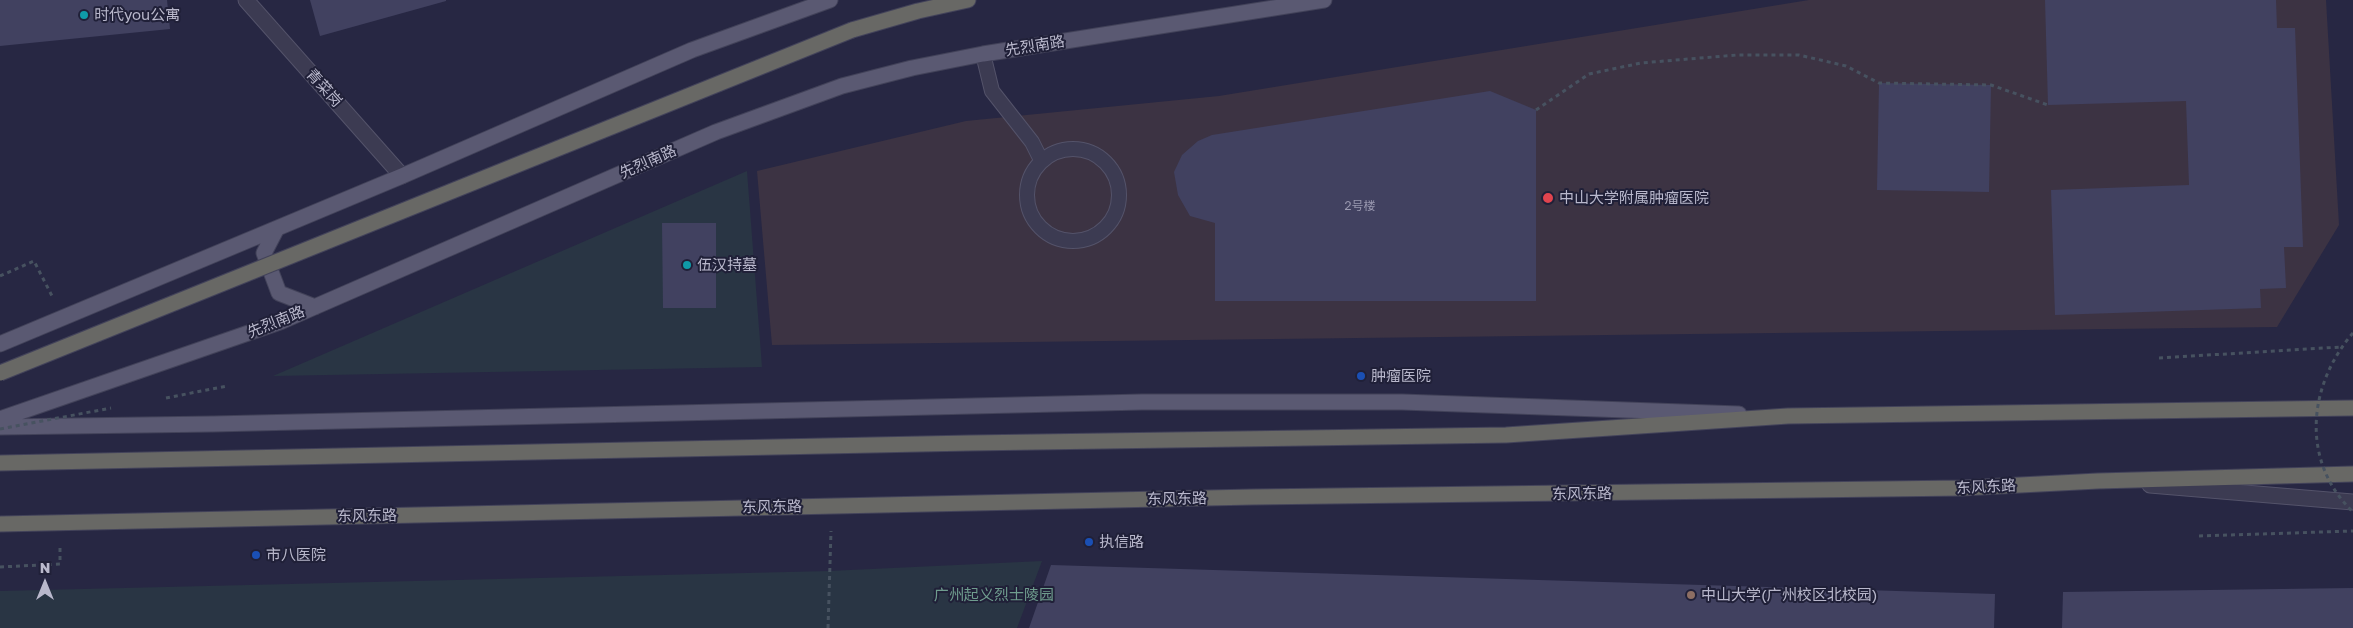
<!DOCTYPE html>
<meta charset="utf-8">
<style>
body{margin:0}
#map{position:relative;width:2353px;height:628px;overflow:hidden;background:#272743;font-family:"Golos Text",sans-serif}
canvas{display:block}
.north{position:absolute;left:20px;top:558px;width:50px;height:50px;-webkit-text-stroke:4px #202038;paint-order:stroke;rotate:0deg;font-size:14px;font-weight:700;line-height:20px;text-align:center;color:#b9b8cc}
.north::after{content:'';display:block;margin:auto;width:18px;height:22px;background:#b9b8cc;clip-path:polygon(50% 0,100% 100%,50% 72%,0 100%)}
</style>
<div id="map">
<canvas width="2353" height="628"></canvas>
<div class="north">N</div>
</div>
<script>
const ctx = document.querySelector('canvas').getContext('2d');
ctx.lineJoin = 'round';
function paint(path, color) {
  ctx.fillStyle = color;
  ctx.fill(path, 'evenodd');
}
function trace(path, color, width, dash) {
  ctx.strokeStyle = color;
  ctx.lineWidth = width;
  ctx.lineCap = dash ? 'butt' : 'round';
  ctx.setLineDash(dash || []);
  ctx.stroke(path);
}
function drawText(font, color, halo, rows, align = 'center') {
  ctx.font = font + ' "Golos Text","Noto Sans SC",sans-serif';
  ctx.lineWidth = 4;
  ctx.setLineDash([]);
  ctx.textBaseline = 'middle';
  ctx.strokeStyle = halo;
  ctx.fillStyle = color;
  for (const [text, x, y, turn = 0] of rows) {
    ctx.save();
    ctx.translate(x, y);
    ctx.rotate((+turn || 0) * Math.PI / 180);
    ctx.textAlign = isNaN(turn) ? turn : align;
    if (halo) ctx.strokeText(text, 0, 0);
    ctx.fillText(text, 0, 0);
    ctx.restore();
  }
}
const medical = new Path2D(`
 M 1809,0 L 2326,0 L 2339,225 L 2277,327 L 772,345 L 757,171 L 966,121 L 1219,96 Z`);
const green = new Path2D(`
 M 747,171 L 762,367 L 273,376 Z
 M 1042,561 L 1017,628 L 0,628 L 0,591 L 829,571 Z`);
const building = new Path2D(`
 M 0,0 L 167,0 L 170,29 L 0,46 Z
 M 310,0 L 446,0 L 446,1 L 320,36 Z
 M 2045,0 L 2276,0 L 2277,28 L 2295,28 L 2303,247 L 2284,247 L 2286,288 L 2260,289 L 2261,308 L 2055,315 L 2051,190 L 2189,185 L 2186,101 L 2048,105 Z
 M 1879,83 L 1991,85 L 1989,192 L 1877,190 Z
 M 1490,91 L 1536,110 L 1536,301 L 1215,301 L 1215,223 L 1190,216 L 1178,195 L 1174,172 L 1182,155 L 1198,141 L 1212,135 Z
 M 662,223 L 716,223 L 716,308 L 663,308 Z
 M 1051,565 L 1995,594 L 1994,628 L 1029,628 Z
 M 2353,588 L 2353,628 L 2062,628 L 2063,592 Z`);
const path = new Path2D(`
 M 1536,110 L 1589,74 L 1641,63 L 1737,55 L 1799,55 L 1846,66 L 1879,83 L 1991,85 L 2048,105
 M 0,276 L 34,261 L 52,296
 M 2159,358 L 2341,347
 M 166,398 L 227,386
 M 2199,536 L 2353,531
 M 0,567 L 60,564 L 60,548
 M 828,628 L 831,531`);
const service = new Path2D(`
 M 983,54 L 992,91 L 1032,142 L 1041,160
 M1027 195a46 46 0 1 1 92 0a46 46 0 1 1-92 0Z`);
const minor = new Path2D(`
 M 246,0 L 402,176`);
const tertiary = new Path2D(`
 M 2150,485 L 2353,502`);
const primary = new Path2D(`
 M 276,230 L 264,253 L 279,293 L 315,307
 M 0,344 L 402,176 L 692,50 L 830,0
 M 0,419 L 280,322 L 716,132 L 842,86 L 912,68 L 983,54 L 1324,0
 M 0,427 L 213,424 L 1142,402 L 1402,402 L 1739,414`);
const trunk = new Path2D(`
 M 852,30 L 918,11 L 968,0
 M 0,463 L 970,443 L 1506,435 L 1788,416 L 2353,408
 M 0,524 L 1253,497 L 1962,488 L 2098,481 L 2353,474`);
const pathBridge = new Path2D(`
 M 2353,333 C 2308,385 2300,461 2353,512
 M 0,429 L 111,408`);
const trunkBridge = new Path2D(`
 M 0,373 L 852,30`);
const markers = [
 [84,15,5,"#0f9aa8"],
 [1548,198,6,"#e0444e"],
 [687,265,5,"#0f9aa8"],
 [1361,376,5,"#1a4fb4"],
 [1089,542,5,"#1a4fb4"],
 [256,555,5,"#1a4fb4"],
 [1691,595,5,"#8d6e63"]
];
const numberNames = [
 ["2号楼",1360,206]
];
const poiNames = [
 ["时代you公寓",94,15],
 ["中山大学附属肿瘤医院",1559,198],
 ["伍汉持墓",697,265],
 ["肿瘤医院",1371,376],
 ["执信路",1099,542],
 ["市八医院",266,555],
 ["中山大学(广州校区北校园)",1701,595]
];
const streetNames = [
 ["先烈南路",1035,46,-9],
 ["青菜岗",324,88,48],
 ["先烈南路",648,162,-24],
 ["先烈南路",276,322,-22],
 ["东风东路",1986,487,-3],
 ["东风东路",1582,494,-1],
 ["东风东路",1177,499,-1],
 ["东风东路",772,507,-1],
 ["东风东路",367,516,-1]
];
const parkNames = [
 ["广州起义烈士陵园",994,595]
];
paint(medical, '#3c3343');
paint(green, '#293544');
paint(building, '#414160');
trace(service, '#54536a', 16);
trace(minor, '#54536a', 17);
trace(tertiary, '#54536a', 17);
trace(primary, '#424259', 17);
trace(trunk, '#43435a', 17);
trace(path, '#475260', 3, [4, 4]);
trace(service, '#3c3b52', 14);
trace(minor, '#3c3b52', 15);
trace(tertiary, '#3c3b52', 15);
trace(primary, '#5a5972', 15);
trace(trunk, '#686865', 15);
trace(trunkBridge, '#43435a', 17, []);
trace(pathBridge, '#475260', 3, [4, 4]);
trace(trunkBridge, '#686865', 15);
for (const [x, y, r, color] of markers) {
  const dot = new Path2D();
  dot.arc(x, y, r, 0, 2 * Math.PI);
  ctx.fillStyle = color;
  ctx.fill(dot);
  trace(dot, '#202038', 2);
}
drawText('12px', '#9b9ab1', null, numberNames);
drawText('15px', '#b9b8cc', '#202038', poiNames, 'left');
drawText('15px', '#b9b8cc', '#202038', streetNames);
drawText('15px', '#6f9d8e', '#202038', parkNames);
</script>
